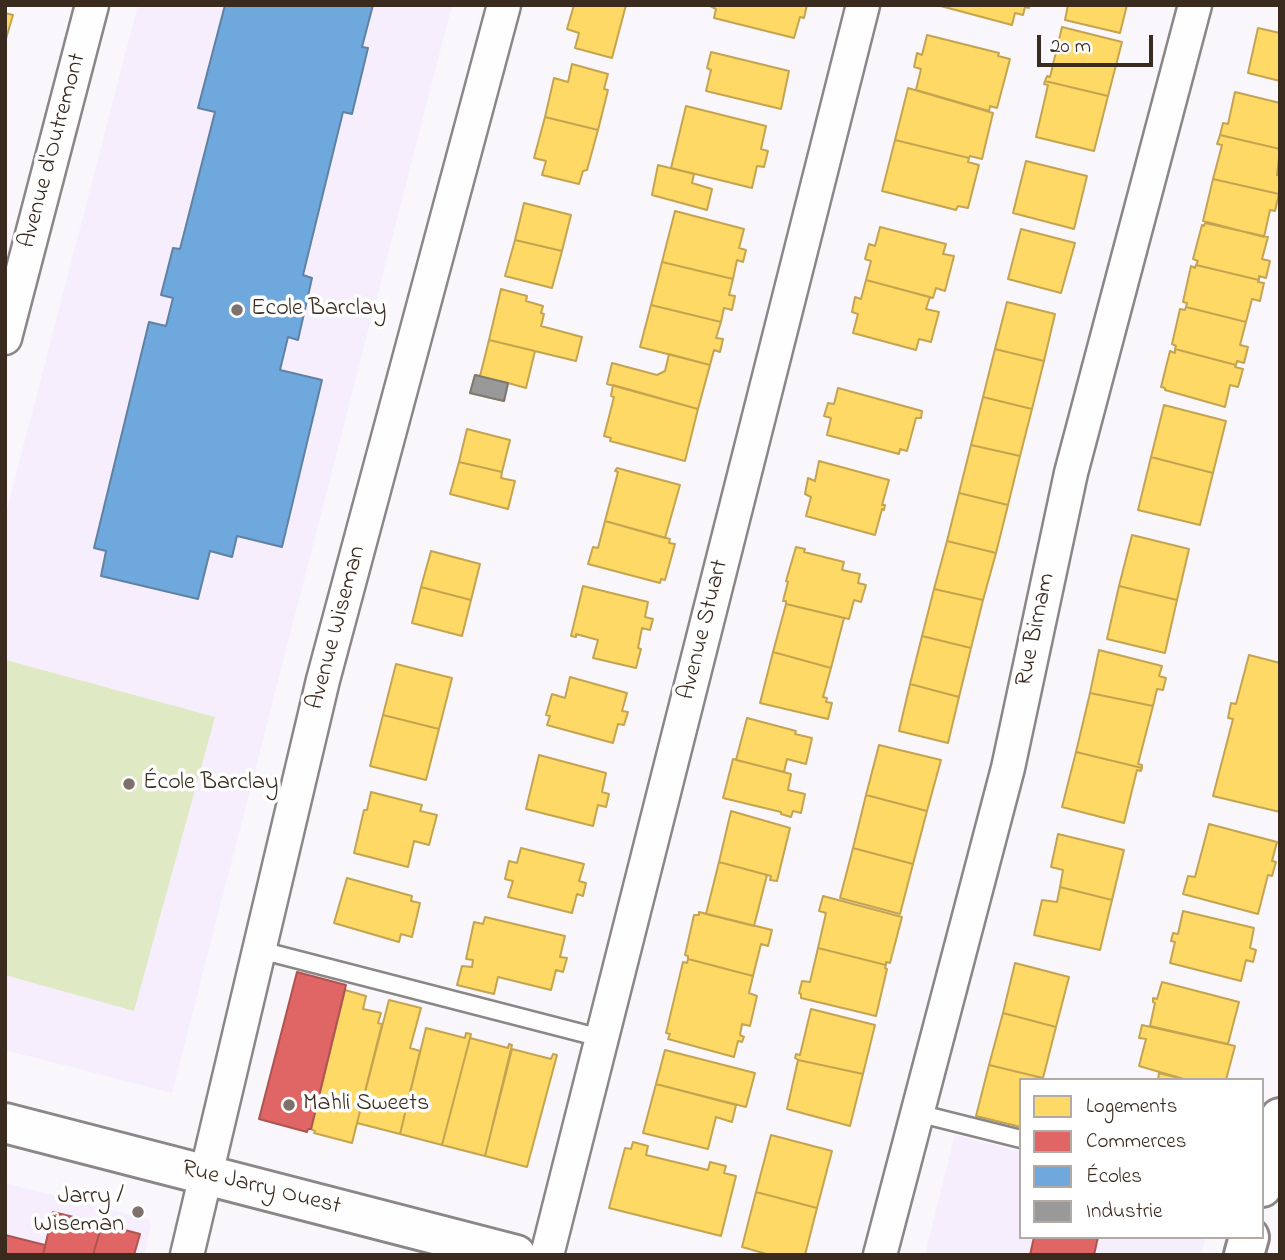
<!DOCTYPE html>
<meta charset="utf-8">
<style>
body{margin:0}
#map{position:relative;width:1285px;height:1260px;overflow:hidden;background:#f9f6fc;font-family:"Indie Flower",sans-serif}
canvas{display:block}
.frame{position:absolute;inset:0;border:7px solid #3b2a1e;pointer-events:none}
.legend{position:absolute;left:1019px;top:1078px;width:245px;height:161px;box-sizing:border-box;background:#fff;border:2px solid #b1aaa5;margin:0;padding:9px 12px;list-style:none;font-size:21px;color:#3b2a1e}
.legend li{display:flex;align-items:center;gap:14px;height:35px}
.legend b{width:35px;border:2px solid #b1aaa5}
.scale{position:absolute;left:1037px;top:35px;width:116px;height:32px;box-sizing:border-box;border:4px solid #3b2a1e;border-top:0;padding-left:9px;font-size:21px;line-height:24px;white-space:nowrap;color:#3b2a1e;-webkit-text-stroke:5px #fff;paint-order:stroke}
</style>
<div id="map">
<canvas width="1285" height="1260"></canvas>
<div class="frame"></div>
<ul class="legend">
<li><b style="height:19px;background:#ffd966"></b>Logements</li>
<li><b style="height:19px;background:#e06666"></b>Commerces</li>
<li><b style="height:19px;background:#6fa8dc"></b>Écoles</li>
<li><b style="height:19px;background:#999"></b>Industrie</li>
</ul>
<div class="scale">20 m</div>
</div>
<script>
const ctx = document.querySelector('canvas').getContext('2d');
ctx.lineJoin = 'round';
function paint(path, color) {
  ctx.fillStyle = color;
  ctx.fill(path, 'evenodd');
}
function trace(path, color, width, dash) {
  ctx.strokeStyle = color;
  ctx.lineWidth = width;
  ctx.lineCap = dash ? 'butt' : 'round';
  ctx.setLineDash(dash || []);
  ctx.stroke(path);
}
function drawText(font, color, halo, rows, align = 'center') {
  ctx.font = font + ' "Indie Flower",sans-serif';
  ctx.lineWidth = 7;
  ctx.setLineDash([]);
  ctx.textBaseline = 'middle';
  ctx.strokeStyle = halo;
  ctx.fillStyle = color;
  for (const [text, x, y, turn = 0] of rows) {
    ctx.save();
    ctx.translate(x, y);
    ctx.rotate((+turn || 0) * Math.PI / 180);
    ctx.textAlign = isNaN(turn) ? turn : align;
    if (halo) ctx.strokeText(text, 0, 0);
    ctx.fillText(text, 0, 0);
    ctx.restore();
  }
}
const built = new Path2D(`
 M 138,5 L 452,5 L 172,1093 L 5,1050 L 5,517 Z
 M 955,1135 L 1021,1152 L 1021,1237 L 1206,1237 L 1201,1255 L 925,1255 Z
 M 5,1183 L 148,1219 L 151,1225 L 144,1255 L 5,1255 Z`);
const green = new Path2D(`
 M 6,660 L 215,717 L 134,1011 L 5,975 Z`);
const homes = new Path2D(`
 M 574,5 L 626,5 L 612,58 L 575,48 L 579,33 L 567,29 Z
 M 708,5 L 807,5 L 804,18 L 800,17 L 794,38 L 714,18 L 716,9 Z
 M 937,5 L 1029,5 L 1029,8 L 1025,7 L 1023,15 L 1015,13 L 1012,25 Z
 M 1068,5 L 1127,5 L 1120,33 L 1065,20 Z
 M 5,13 L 13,15 L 5,42 Z
 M 1062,27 L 1122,42 L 1108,96 L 1045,81 L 1047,76 L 1050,77 Z
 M 1258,28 L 1280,33 L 1280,81 L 1248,73 Z
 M 927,35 L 999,53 L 998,56 L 1010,59 L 997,108 L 990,106 L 989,111 L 916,90 L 921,69 L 914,67 L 917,53 L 922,55 Z
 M 711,52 L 789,71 L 781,109 L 706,91 L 711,70 L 707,68 Z
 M 572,64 L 608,74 L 604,89 L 608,90 L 598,130 L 545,117 L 554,78 L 568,82 Z
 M 1045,81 L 1108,96 L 1094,151 L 1036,137 L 1048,85 L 1044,84 Z
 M 908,88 L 993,113 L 982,159 L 970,156 L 969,158 L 895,140 Z
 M 1235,92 L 1280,103 L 1280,149 L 1220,135 L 1223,123 L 1228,124 Z
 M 686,106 L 766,126 L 761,149 L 768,151 L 764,167 L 757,166 L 752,188 L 671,168 Z
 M 545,117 L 598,130 L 587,170 L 583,171 L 579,184 L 542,175 L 546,161 L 534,158 Z
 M 1220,135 L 1280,149 L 1277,175 L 1280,176 L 1279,194 L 1213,179 L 1222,145 L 1217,144 Z
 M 895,140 L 969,158 L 968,162 L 979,165 L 968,208 L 958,206 L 956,210 L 882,191 Z
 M 1026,161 L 1087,176 L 1074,229 L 1013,213 Z
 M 658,165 L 694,174 L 692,183 L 712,189 L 707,210 L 652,195 Z
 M 1213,179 L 1279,194 L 1275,211 L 1270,210 L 1264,237 L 1203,221 Z
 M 524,203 L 571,215 L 562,251 L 515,240 Z
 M 675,211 L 744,229 L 739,248 L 746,250 L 743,262 L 737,260 L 733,279 L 662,262 Z
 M 1205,223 L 1268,237 L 1262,259 L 1270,261 L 1266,278 L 1259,276 L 1259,280 L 1196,265 L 1198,261 L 1193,259 L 1202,225 L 1204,226 Z
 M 880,227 L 946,244 L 943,254 L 954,256 L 945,291 L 936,288 L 933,298 L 866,280 L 871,261 L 865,259 L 869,244 L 875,246 Z
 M 1021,229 L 1075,243 L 1061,293 L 1008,279 Z
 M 515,240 L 562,251 L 552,288 L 505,276 Z
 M 662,262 L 733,279 L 729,295 L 735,296 L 732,310 L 724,308 L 721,322 L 651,305 Z
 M 1196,265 L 1259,280 L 1258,282 L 1264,283 L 1260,301 L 1252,299 L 1246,322 L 1186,307 L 1187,303 L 1183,302 L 1191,266 L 1195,268 Z
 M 866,280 L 930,297 L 926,309 L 939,312 L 931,342 L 919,339 L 916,350 L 853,333 L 858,314 L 852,312 L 855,297 L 861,299 Z
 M 501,289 L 527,296 L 526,301 L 543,306 L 541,313 L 544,314 L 541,326 L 582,337 L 576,361 L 489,340 Z
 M 1007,302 L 1055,314 L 1044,361 L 995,349 Z
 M 651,305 L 721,322 L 716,338 L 723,339 L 720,352 L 714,350 L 710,365 L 640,347 Z
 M 1186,307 L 1246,322 L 1240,345 L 1248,347 L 1244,363 L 1237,361 L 1236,365 L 1175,349 L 1176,346 L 1172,344 L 1180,309 L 1185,310 Z
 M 489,340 L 535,351 L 526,388 L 508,383 L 504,401 L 470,393 L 475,375 L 480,376 Z
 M 995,349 L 1044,361 L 1032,409 L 983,397 Z
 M 1175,349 L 1236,365 L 1235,367 L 1243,369 L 1238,387 L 1230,385 L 1225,407 L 1165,390 L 1165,388 L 1161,387 L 1170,351 L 1175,353 Z
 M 669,354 L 710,365 L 698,409 L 607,384 L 612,363 L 657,375 L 665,371 Z
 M 613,385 L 698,409 L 685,461 L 610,441 L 611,438 L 604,436 L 614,397 L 611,396 Z
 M 838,388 L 922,411 L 921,418 L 916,418 L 907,451 L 900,449 L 899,454 L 827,435 L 831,418 L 824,416 L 828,403 L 834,404 Z
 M 983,397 L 1032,409 L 1020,456 L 971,445 Z
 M 1164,405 L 1226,421 L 1213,473 L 1151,457 Z
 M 467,429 L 510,440 L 502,472 L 459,462 Z
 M 971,445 L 1020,456 L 1008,505 L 959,493 Z
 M 1151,457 L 1213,473 L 1200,525 L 1138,510 Z
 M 819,461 L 889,480 L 882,505 L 885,505 L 884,510 L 882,509 L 875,535 L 806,516 L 811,497 L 805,494 L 808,478 L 815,481 Z
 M 459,462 L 502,472 L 501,478 L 515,481 L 508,509 L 450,494 Z
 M 617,468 L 680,485 L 665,538 L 605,521 L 618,472 L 615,471 Z
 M 959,493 L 1008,505 L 996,553 L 947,541 Z
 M 605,521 L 670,539 L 669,543 L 675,544 L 665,580 L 661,579 L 660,583 L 588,564 L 593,547 L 598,548 Z
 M 1132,535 L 1189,549 L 1177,600 L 1119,586 Z
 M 947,541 L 996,553 L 983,600 L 934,589 Z
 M 796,547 L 805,549 L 804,552 L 844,562 L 842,570 L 860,574 L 858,583 L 866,585 L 861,602 L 854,600 L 849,619 L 786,604 L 786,601 L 783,601 L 788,582 L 786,581 Z
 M 431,551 L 480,564 L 471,600 L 421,587 Z
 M 583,586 L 648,602 L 645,617 L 653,619 L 650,630 L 642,628 L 638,648 L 641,649 L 636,668 L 593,658 L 598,640 L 576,634 L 576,637 L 571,636 Z
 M 1119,586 L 1177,600 L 1165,653 L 1107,639 Z
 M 421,587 L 471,600 L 462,636 L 412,623 Z
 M 934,589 L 983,600 L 971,648 L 922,636 Z
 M 786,604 L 844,618 L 831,668 L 773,652 Z
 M 922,636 L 971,648 L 959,697 L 910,684 Z
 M 1099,650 L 1162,666 L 1159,676 L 1166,678 L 1163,690 L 1157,689 L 1153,706 L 1090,693 Z
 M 773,652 L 831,668 L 823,697 L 827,698 L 826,702 L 832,703 L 828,719 L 760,703 Z
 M 1249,655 L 1280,663 L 1280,812 L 1213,796 L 1233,719 L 1228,718 L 1231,703 L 1236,704 Z
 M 396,664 L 452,678 L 439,729 L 383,715 Z
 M 570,677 L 627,693 L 622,711 L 628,712 L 624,725 L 618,724 L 613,743 L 547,725 L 550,716 L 546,715 L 552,694 L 565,698 Z
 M 910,684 L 959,697 L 948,743 L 899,731 Z
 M 1090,693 L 1153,706 L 1138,764 L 1142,765 L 1142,768 L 1076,752 Z
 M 383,715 L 439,729 L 426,780 L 370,766 Z
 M 747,718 L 796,731 L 795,734 L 812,738 L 806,764 L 787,759 L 784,772 L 736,760 Z
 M 879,745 L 941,760 L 927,811 L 866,795 Z
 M 1076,752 L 1142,768 L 1141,771 L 1137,770 L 1124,823 L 1062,807 Z
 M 539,755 L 606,773 L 602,792 L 609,794 L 606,807 L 598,805 L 593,826 L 526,809 Z
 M 733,759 L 791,774 L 788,790 L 805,794 L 801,813 L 793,811 L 791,817 L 781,814 L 781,812 L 723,798 Z
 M 371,792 L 422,805 L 420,811 L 437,815 L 429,845 L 414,841 L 408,867 L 354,853 L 364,810 L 367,810 Z
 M 866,795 L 927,811 L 913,864 L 853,848 Z
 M 731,811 L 790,828 L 777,881 L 770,880 L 771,876 L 719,862 Z
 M 1209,824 L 1277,842 L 1272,861 L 1276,862 L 1272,876 L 1268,875 L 1258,914 L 1183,894 L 1188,876 L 1195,877 Z
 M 1058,834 L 1124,850 L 1112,900 L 1060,887 L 1063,870 L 1051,867 Z
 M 521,848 L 584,864 L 579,881 L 586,883 L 583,896 L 577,894 L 572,913 L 508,897 L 513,881 L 505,879 L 509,861 L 517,863 Z
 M 853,848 L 913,864 L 900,914 L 840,898 Z
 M 719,862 L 767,875 L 754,926 L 706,914 Z
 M 347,878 L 412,896 L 411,901 L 420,903 L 412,937 L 401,934 L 399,942 L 334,923 Z
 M 1060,887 L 1112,900 L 1100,950 L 1034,935 L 1042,900 L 1057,902 Z
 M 823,896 L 902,917 L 890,963 L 886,962 L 886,965 L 818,948 L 826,913 L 819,911 Z
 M 1183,911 L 1254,928 L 1250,948 L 1256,950 L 1253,962 L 1246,960 L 1241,981 L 1170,963 L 1175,942 L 1171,941 L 1173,933 L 1178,934 Z
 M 699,912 L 772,930 L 768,946 L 761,944 L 753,976 L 688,959 L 688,956 L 685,955 L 694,915 L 699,915 Z
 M 485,917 L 565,936 L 560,957 L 567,958 L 563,972 L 556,970 L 551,990 L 498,977 L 494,994 L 457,985 L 462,966 L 472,967 L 473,960 L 466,959 L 474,922 L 483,924 Z
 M 818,948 L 886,965 L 885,968 L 887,969 L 876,1016 L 801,998 L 801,994 L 799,993 L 802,981 L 810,982 Z
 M 688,959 L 753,976 L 749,993 L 757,996 L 750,1026 L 742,1024 L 740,1035 L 744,1037 L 742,1042 L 738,1041 L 734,1057 L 668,1039 L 670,1034 L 666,1033 L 683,962 L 687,963 Z
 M 1015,963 L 1069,977 L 1056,1027 L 1003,1013 Z
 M 1162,982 L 1239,1002 L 1228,1044 L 1150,1026 L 1155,1003 L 1153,1002 L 1153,998 L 1157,999 Z
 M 345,990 L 366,996 L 363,1009 L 381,1013 L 378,1023 L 382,1024 L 352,1143 L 314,1133 L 315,1131 L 311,1129 Z
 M 389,1000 L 421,1008 L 410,1048 L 420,1051 L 400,1134 L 357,1123 Z
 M 811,1009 L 875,1025 L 863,1074 L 798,1060 L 795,1058 L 796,1054 L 800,1055 Z
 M 1003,1013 L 1056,1027 L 1043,1078 L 989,1065 Z
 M 1142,1025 L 1235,1046 L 1226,1080 L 1187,1080 L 1139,1066 L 1146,1039 L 1139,1038 Z
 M 426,1028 L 465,1038 L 466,1033 L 471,1034 L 442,1145 L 400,1134 Z
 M 470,1038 L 508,1048 L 509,1044 L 512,1045 L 485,1156 L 442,1145 Z
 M 512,1049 L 551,1059 L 553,1054 L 557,1055 L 527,1167 L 485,1156 Z
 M 665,1050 L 755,1073 L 746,1107 L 656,1084 Z
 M 798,1060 L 863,1074 L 850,1126 L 787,1109 Z
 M 989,1065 L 1043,1078 L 1021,1080 L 1021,1127 L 976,1116 Z
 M 1159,1073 L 1187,1080 L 1158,1080 Z
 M 656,1084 L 736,1105 L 732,1122 L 716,1117 L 708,1149 L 643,1133 Z
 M 771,1135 L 832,1151 L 817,1208 L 756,1192 Z
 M 633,1142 L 648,1146 L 646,1155 L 708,1170 L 710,1162 L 726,1166 L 724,1173 L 736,1176 L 721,1236 L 609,1208 L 625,1148 L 631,1149 Z
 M 756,1192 L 817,1208 L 805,1255 L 770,1255 L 742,1247 Z`);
const shops = new Path2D(`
 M 297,972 L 346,985 L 311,1129 L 308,1129 L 307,1132 L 259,1119 Z
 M 53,1212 L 102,1224 L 93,1255 L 43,1255 Z
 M 102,1224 L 140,1234 L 134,1255 L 93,1255 Z
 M 5,1235 L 45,1245 L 43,1255 L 5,1255 Z
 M 1034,1237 L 1098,1237 L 1094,1255 L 1030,1255 Z`);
const schools = new Path2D(`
 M 225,5 L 373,5 L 362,47 L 368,48 L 352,114 L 343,112 L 303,275 L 312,278 L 298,340 L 288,337 L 280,370 L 322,380 L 282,547 L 237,536 L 232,557 L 210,551 L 198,599 L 101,576 L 106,551 L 94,548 L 149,322 L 166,326 L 173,298 L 161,295 L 173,248 L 180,249 L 215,112 L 198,108 Z`);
const industry = new Path2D(`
 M 475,375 L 508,383 L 504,401 L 470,393 Z`);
const service = new Path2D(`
 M 260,950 L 601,1038
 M 917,1113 L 1021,1139`);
const minor = new Path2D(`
 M 5,338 L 92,5
 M 187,1255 L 323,680 L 504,5
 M 547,1255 L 863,5
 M 880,1255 L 1008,768 L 1071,473 L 1195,5`);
const secondary = new Path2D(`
 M 5,1123 L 516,1255
 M 1262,1187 L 1280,1118
 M 1244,1255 L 1249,1237`);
const markers = [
 [237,310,7,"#7e716c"],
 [129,784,7,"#7e716c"],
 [289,1105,7,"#7e716c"],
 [138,1212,7,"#7e716c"]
];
const streetNames = [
 ["Avenue d'Outremont",54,151,-75],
 ["Avenue Wiseman",338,628,-75],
 ["Avenue Stuart",705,630,-76],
 ["Rue Birnam",1037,630,-78],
 ["Rue Jarry Ouest",261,1189,14]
];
const poiNames = [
 ["Ecole Barclay",251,310],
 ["École Barclay",143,784],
 ["Mahli Sweets",303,1105],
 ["Jarry /",124,1198,"right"],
 ["Wiseman",124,1226,"right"]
];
paint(built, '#f6eefc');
paint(green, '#dfe9c3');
paint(homes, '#ffd966');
trace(homes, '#c4a450', 2);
paint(shops, '#e06666');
trace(shops, '#ae5450', 2);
paint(schools, '#6fa8dc');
trace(schools, '#5f82a3', 2);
paint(industry, '#999');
trace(industry, '#7d7874', 2);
trace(service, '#8c8787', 21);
trace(minor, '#8c8787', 37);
trace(secondary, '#8c8787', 44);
trace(service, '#fefeff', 16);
trace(minor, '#fefeff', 32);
trace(secondary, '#fefeff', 38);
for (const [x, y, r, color] of markers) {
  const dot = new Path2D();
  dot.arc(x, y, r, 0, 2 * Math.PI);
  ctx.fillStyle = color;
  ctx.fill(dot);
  trace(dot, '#fff', 2.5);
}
drawText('24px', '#3b2a1e', '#fff', streetNames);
drawText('24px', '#3b2a1e', '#fff', poiNames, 'left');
</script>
